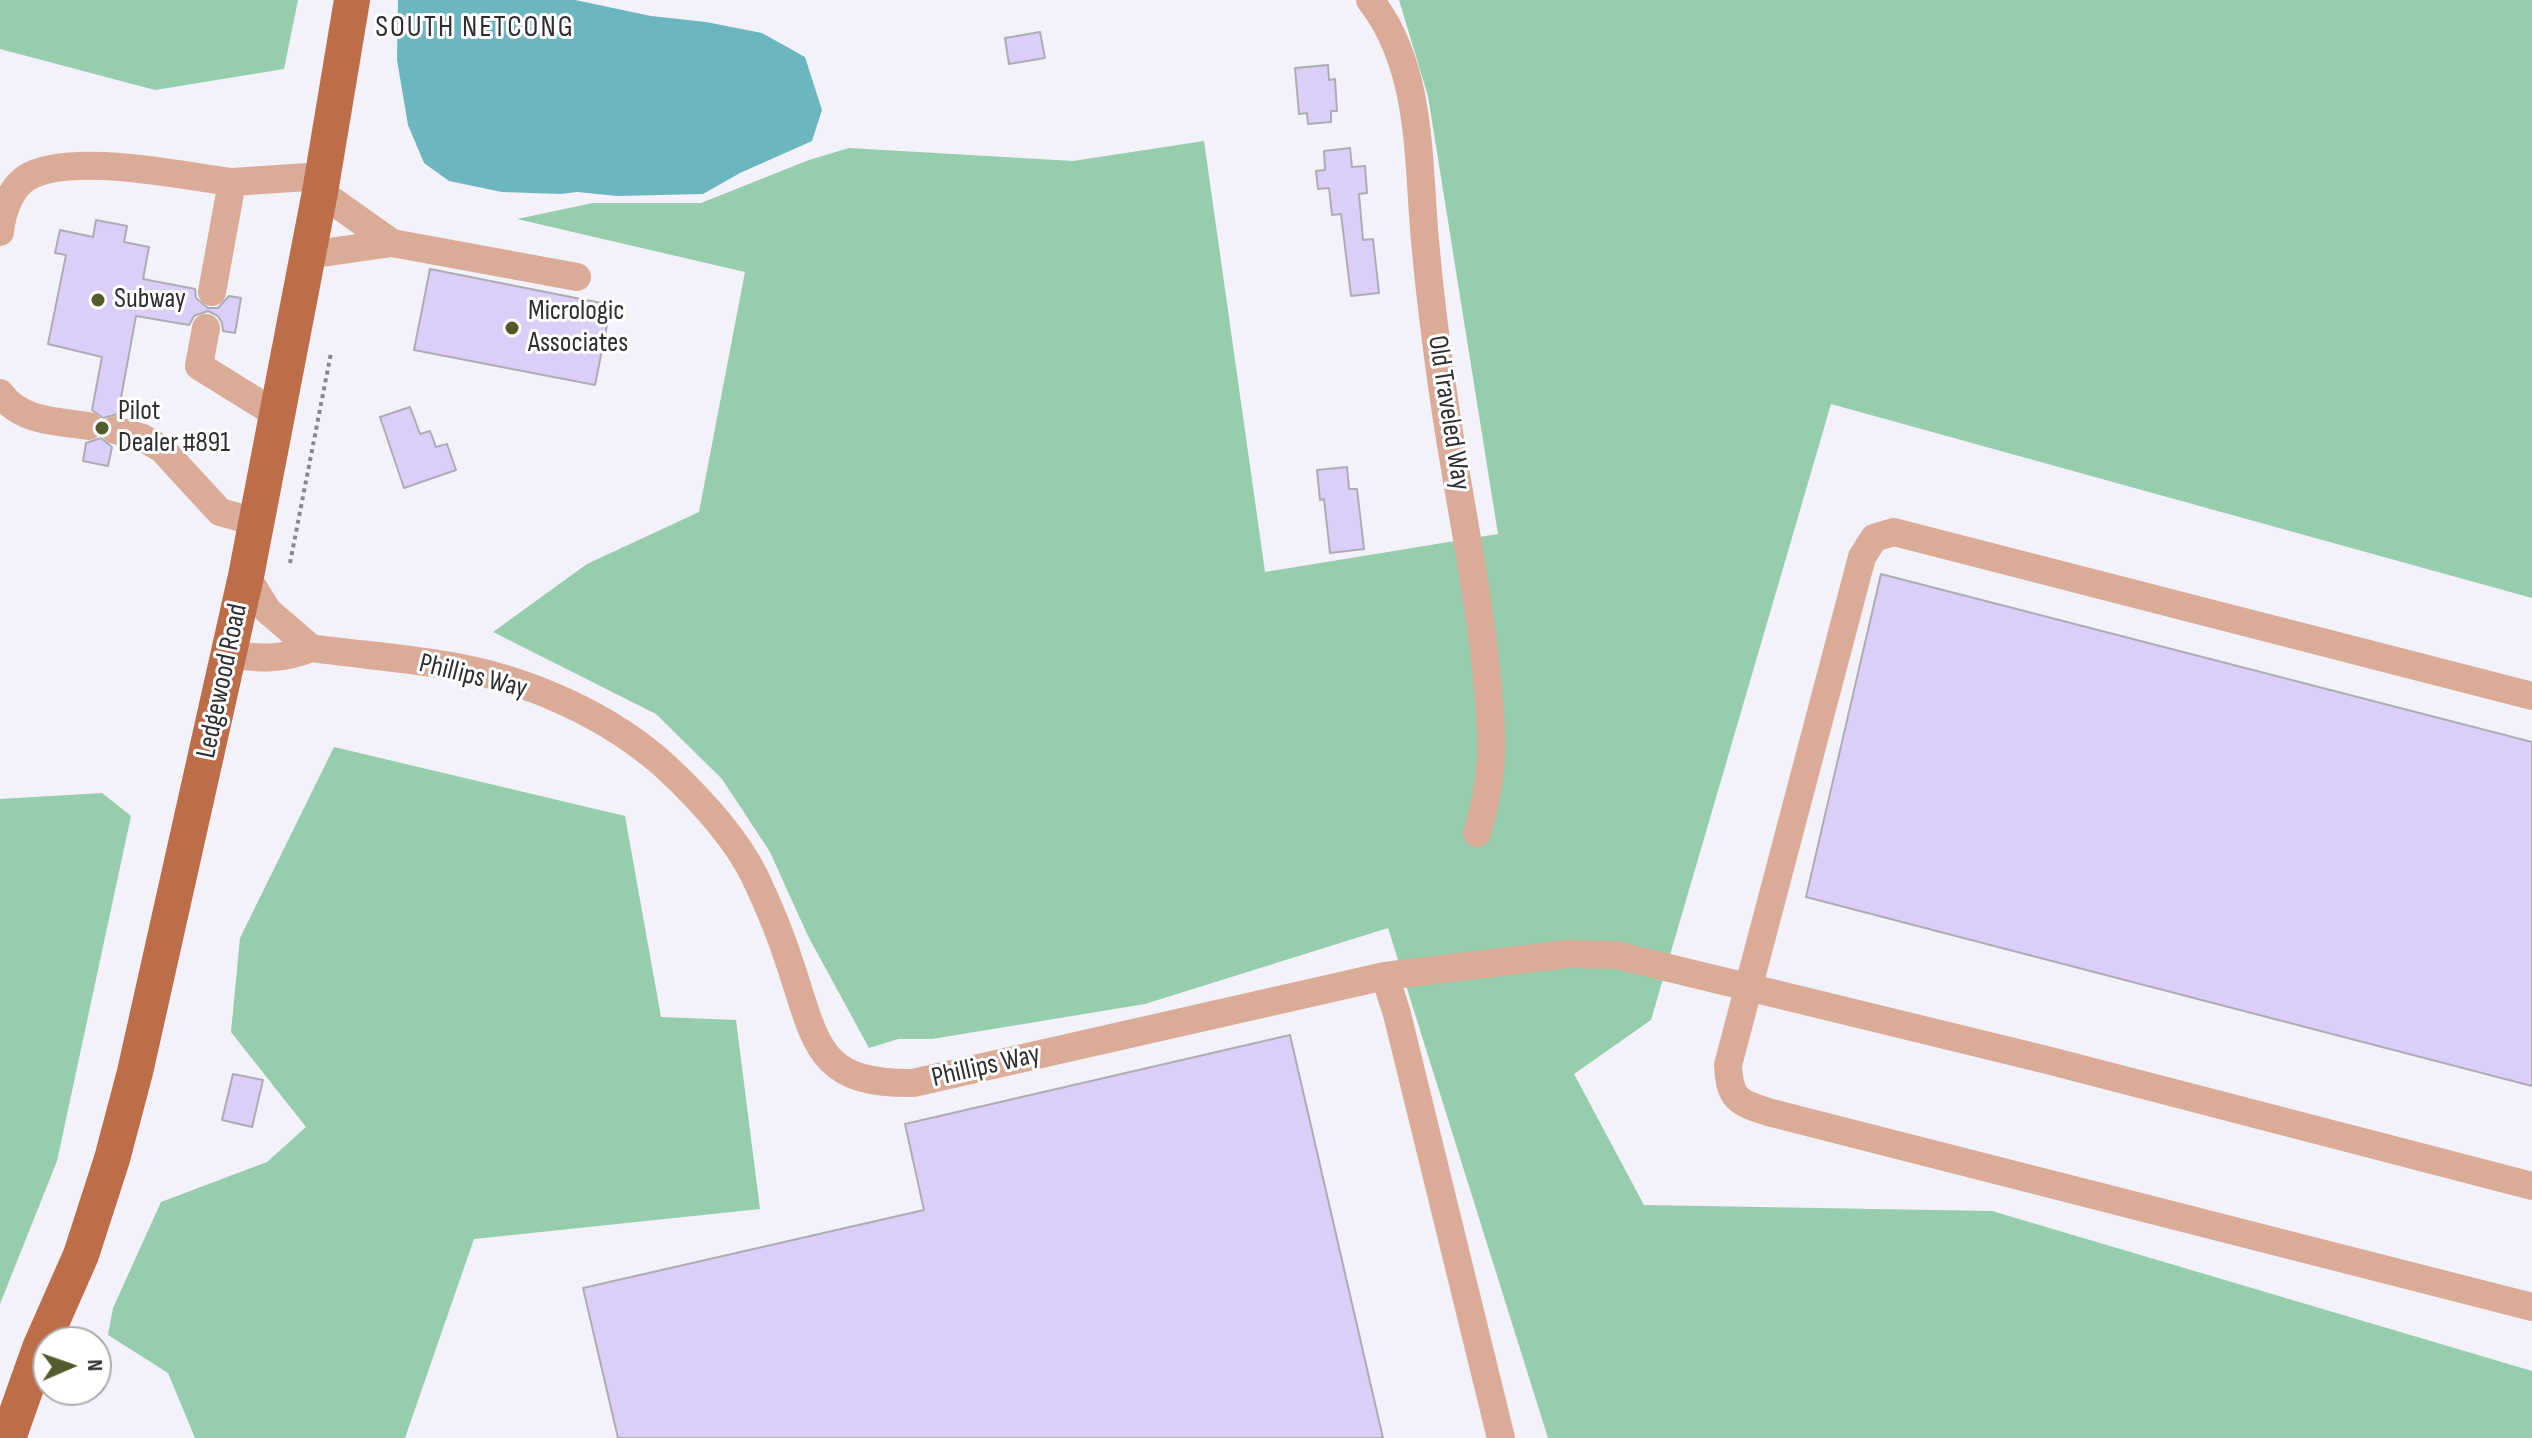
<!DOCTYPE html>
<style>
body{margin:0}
#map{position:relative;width:2532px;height:1438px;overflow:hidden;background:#f3f1f9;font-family:"Sofia Sans Condensed",sans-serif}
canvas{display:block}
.north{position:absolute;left:32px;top:1326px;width:80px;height:80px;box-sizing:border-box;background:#fff;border:2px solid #ababac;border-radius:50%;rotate:88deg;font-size:22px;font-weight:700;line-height:32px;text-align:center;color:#2e2d30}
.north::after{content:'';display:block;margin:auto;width:28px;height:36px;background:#525b2a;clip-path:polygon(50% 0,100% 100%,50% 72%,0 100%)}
</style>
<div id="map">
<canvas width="2532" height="1438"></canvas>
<div class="north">N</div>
</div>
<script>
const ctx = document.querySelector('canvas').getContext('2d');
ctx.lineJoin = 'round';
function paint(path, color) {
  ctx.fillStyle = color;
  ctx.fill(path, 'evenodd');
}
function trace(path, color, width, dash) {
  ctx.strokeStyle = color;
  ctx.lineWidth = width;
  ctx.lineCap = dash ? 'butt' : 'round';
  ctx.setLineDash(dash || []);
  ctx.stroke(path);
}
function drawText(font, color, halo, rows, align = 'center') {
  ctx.font = font + ' "Sofia Sans Condensed",sans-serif';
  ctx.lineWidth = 6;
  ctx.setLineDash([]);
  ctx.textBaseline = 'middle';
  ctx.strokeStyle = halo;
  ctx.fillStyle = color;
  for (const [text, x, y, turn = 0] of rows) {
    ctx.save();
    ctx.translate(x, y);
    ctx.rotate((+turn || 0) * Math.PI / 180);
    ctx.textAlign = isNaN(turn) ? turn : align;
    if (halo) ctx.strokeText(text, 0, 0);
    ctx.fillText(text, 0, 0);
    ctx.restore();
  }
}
const forest = new Path2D(`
 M 0,0 L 298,0 L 284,69 L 155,90 L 0,49 Z
 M 1399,0 L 2532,0 L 2532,598 L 1831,404 L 1651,1020 L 1574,1074 L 1644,1205 L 1992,1211 L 2532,1371 L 2532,1438 L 1548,1438 L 1388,928 L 1145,1004 L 932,1039 L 898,1039 L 869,1048 L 808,936 L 770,852 L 722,779 L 656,714 L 493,632 L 587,564 L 699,512 L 745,272 L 517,219 L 593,203 L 701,203 L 809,160 L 849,148 L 1073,161 L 1204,141 L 1265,572 L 1498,534 L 1428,96 Z
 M 334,747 L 625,816 L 661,1017 L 736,1020 L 760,1209 L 474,1239 L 405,1438 L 195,1438 L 168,1373 L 108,1335 L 113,1308 L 161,1202 L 267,1162 L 306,1127 L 231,1032 L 240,938 Z
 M 102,793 L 131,816 L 57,1161 L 0,1304 L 0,799 Z`);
const water = new Path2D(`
 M 398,0 L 575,0 L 651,16 L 706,22 L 762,33 L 805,57 L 822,110 L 812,141 L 740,173 L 703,194 L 617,196 L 577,192 L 561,194 L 502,192 L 449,181 L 424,163 L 408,125 L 397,60 Z`);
const building = new Path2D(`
 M 1040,32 L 1045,58 L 1009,64 L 1005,38 Z
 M 1328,65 L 1329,80 L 1335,79 L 1337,111 L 1331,111 L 1331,122 L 1308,124 L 1307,113 L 1299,114 L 1295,68 Z
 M 1350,148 L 1352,167 L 1365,166 L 1367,193 L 1359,194 L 1363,240 L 1373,239 L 1379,293 L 1351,296 L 1341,214 L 1332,215 L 1329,188 L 1318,189 L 1316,171 L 1325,170 L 1324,151 Z
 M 96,220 L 127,226 L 124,242 L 149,247 L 143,279 L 195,289 L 196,298 L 208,308 L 218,308 L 229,296 L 241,298 L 235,333 L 223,331 L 222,323 L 218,316 L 208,311 L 194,316 L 189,325 L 136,316 L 118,414 L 103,418 L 92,410 L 102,357 L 48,344 L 66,255 L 55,253 L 60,230 L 93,237 Z
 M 430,269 L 611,305 L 595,385 L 414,350 Z
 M 410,407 L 420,434 L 430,431 L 436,447 L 447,444 L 456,470 L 404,488 L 380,417 Z
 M 101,438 L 112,447 L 108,466 L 83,461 L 86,443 Z
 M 1347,467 L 1349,489 L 1357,489 L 1364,549 L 1330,553 L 1324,499 L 1320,500 L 1317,470 Z
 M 1881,574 L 2532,742 L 2532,1086 L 1806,897 Z
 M 1290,1035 L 1383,1438 L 618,1438 L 583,1288 L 924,1210 L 905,1124 Z
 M 233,1074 L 263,1080 L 252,1127 L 222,1120 Z`);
const path = new Path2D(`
 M 290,563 L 331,353`);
const minor = new Path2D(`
 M 1370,0 C 1425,70 1417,167 1426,251 C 1431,305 1438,359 1446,413 C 1462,519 1486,625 1491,732 C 1493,767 1487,800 1477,833
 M 0,232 C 2,213 10,189 26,178 C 68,151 182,176 232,182
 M 392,243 L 577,277
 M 308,255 L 392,243 L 320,192
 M 212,292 L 232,182 L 323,176
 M 206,328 L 199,366 L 278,415
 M 0,393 C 21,422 56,421 89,426
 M 115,430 L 143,438 L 162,449 L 220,512 L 256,522
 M 246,576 L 268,611 L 311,648
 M 230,654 C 259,659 282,660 311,648 C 360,655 411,658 461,668 C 533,682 611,717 666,767 C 698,797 734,835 754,875 C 768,904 782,938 792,970 C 817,1047 820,1084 913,1083 L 1385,976 L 1397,1014 L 1501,1438
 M 2532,696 L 1894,532 L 1874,538 L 1862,557 L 1728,1065 C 1730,1099 1737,1102 1768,1112 L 2532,1307
 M 1385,976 L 1567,954 L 1616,955 L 2047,1060 L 2532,1186`);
const major = new Path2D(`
 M 8,1438 L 40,1348 L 81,1255 L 112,1159 L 135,1072 L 246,576 L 320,192 L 352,0`);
const markers = [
 [98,300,8,"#525b2a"],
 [512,328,8,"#525b2a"],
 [102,428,8,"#525b2a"]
];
const poiNames = [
 ["Subway",114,300],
 ["Micrologic",528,312],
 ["Associates",528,344],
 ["Pilot",118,412],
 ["Dealer #891",118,444]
];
const streetNames = [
 ["Old Traveled Way",1448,413,81],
 ["Phillips Way",473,677,14],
 ["Ledgewood Road",223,681,-78],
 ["Phillips Way",986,1067,-13]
];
const neighbourhoodNames = [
 ["SOUTH NETCONG",475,28]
];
paint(forest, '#95cdad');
paint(water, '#6cb6bf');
paint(building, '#dbcff9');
trace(building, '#aeacb3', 2);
trace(path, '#89878d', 4, [4, 4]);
trace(minor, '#daac98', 28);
trace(major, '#be6d49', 36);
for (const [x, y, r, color] of markers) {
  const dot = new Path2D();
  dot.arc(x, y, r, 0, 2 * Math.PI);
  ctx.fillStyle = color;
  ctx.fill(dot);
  trace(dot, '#fff', 3);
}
drawText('28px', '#2e2d30', '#fff', poiNames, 'left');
drawText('28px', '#2e2d30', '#fff', streetNames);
ctx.letterSpacing = '2px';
drawText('30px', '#2f2d33', '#fff', neighbourhoodNames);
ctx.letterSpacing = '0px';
</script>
